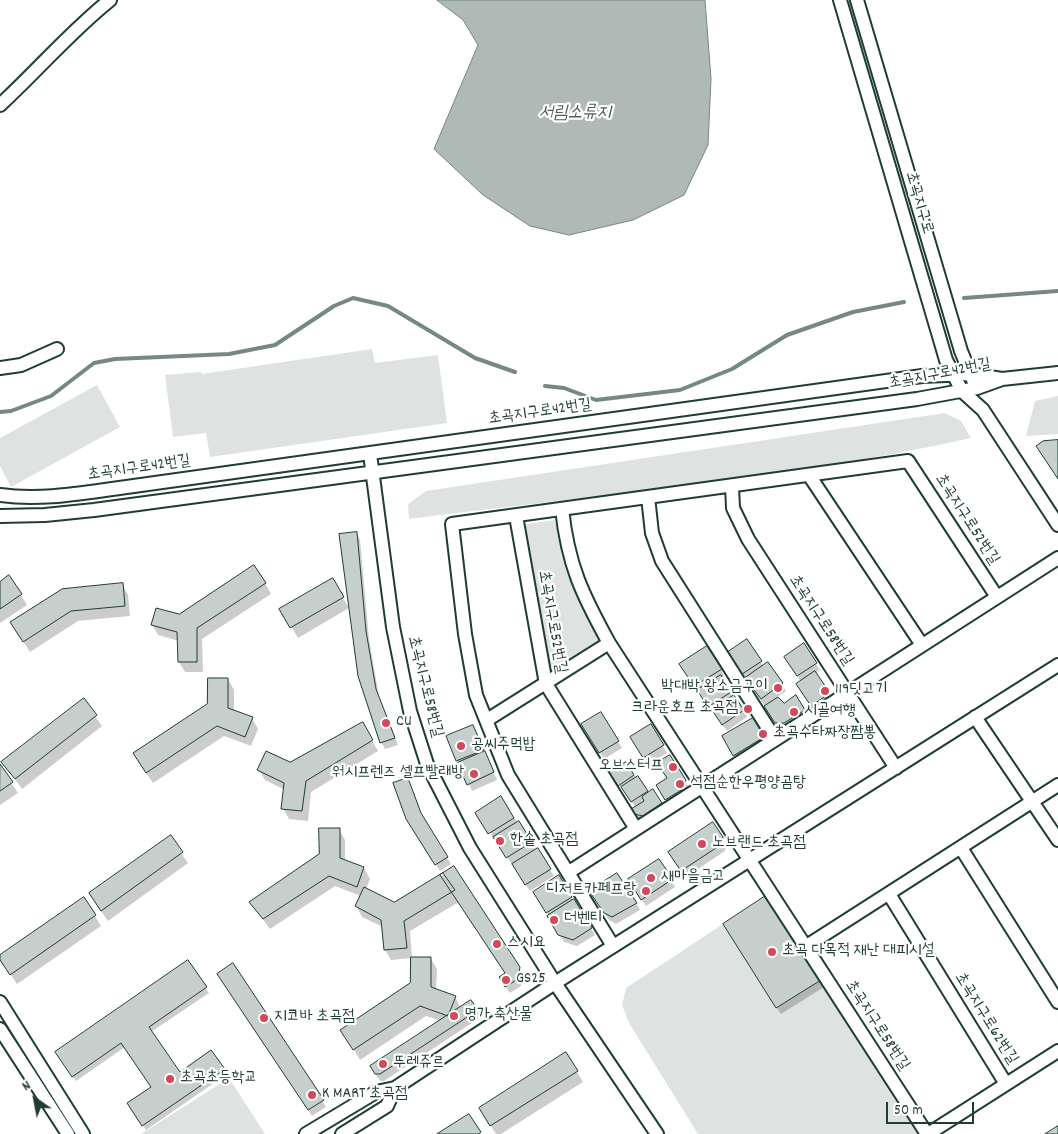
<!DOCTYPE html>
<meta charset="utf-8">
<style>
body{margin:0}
#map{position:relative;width:1058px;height:1134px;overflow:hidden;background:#fff;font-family:Dekko,sans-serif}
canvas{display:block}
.north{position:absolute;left:10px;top:1074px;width:50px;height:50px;-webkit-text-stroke:4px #fff;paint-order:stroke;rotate:327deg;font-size:14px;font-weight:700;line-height:20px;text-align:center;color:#1f3d34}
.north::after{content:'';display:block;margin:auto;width:18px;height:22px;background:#1f3d34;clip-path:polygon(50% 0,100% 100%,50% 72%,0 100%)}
.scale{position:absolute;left:886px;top:1102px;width:88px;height:22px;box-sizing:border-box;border:2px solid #1f3d34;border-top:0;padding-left:6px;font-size:15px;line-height:18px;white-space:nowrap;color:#1f3d34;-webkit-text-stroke:4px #fff;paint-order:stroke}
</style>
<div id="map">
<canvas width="1058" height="1134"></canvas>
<div class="north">N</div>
<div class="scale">50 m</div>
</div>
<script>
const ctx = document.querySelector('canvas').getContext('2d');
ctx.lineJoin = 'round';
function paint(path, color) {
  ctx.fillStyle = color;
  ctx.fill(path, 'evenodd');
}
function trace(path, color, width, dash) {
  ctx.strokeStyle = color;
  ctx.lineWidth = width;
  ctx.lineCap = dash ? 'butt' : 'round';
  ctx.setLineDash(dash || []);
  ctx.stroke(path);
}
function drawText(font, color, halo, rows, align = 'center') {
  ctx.font = font + ' Dekko,"Poor Story",sans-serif';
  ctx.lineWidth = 4.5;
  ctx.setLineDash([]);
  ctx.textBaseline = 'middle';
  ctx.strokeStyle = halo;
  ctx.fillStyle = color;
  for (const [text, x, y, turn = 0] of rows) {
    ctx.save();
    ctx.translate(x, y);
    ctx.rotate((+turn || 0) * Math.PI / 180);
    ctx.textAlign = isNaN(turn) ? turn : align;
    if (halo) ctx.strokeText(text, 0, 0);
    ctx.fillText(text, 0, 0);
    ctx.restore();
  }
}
const green = new Path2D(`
 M 372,349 L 375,363 L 438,355 L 447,423 L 210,457 L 206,433 L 173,437 L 165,375 L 201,372 L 202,374 Z
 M 97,385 L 120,427 L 11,487 L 0,466 L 0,438 Z
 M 1058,396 L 1058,434 L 1026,436 L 1035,401 Z
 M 945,413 L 961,421 L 971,438 C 787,479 596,495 409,519 L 408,504 L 426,491 Z
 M 555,520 C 562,564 581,602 602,641 L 551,673 L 521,525 Z
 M 723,924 L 776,1008 L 821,980 L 918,1134 L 698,1134 L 629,1023 L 622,1005 L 626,988 Z
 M 229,1078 L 265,1134 L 141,1134 Z`);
const water = new Path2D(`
 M 437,0 L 705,0 L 711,79 L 708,145 L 684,195 L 633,220 L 569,235 L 530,226 L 483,195 L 434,149 L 478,45 L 463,20 Z`);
const shadow = new Path2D(`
 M 357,534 L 360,540 L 369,639 L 379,697 L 398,745 L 385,749 L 381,742 L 340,535 Z
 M 332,580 L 349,608 L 298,638 L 281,609 Z
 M 0,583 L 21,595 L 27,605 L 0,623 Z
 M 265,583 L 271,594 L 202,639 L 203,672 L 185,672 L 179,662 L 179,641 L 158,635 L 152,624 Z
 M 122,584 L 128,595 L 130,616 L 78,621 L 30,652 L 18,633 Z
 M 747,640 L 764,667 L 768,664 L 786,691 L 777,697 L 784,705 L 796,697 L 808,717 L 780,729 L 733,659 Z
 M 789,664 L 816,664 L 820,670 L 815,673 L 833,701 L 816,712 L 802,691 L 801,682 Z
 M 721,669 L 724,676 L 721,678 L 747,717 L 727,731 L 685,671 Z
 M 228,679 L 234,690 L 234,711 L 252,718 L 258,729 L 251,746 L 224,736 L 153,783 L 140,764 L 209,705 Z
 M 83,699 L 102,726 L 22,789 L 3,762 Z
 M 601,714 L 622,748 L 604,759 L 583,725 Z
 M 753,720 L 765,741 L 738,762 L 723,737 Z
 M 362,723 L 378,751 L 311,792 L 308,821 L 289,819 L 283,808 L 285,790 L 265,780 L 259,770 L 290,764 Z
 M 473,726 L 497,780 L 472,791 L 458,760 Z
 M 650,726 L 667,753 L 648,764 L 631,737 Z
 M 625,763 L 648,794 L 653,791 L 665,811 L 640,821 L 633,809 L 636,808 L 611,773 Z
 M 0,766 L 18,793 L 0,805 Z
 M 408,779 L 424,820 L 451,864 L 440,871 L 408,819 Z
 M 668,779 L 685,781 L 689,788 L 670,806 L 657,786 Z
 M 501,798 L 554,876 L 530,891 L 477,813 Z
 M 339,829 L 345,840 L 345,861 L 364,868 L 370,879 L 366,889 L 394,903 L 445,874 L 523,975 L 521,986 L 510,993 L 500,978 L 506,974 L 459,902 L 410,931 L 412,958 L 430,958 L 437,969 L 436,991 L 455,997 L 461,1008 L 471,1001 L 481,1017 L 384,1081 L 380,1081 L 371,1066 L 441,1021 L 426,1016 L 360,1060 L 342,1030 L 411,984 L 412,958 L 391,960 L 385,950 L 383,927 L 362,917 L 356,906 L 361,896 L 335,886 L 270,929 L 251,903 L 320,855 Z
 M 170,837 L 188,863 L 108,921 L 96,904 Z
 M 722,838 L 726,845 L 725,851 L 686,877 L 673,859 Z
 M 659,861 L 675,887 L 646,906 L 633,887 Z
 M 559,877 L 595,935 L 577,946 L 564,942 L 535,892 Z
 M 595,898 L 636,903 L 640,910 L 616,924 L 609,920 Z
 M 95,916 L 101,926 L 17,984 L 0,958 Z
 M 728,931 L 820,980 L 824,987 L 781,1014 Z
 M 188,962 L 209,993 L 151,1032 L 180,1074 L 224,1070 L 227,1074 L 146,1130 L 131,1108 L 152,1087 L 125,1047 L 76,1081 L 59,1057 Z
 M 223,981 L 322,1100 L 326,1107 L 312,1116 Z
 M 577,1072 L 583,1082 L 501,1134 L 496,1134 L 486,1118 Z`);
const stream = new Path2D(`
 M 964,298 L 1058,291
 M 545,386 L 564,388 L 596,400 L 680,390 L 732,369 L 787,335 L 853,312 L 904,302
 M 0,412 L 11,411 L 51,396 L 94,363 L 115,359 L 229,354 L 275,345 L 334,306 L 353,298 L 388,306 L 475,358 L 515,372`);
const building = new Path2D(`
 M 1058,440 L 1058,479 L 1036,446 L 1043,441 Z
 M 357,532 L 366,631 L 376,689 L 395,738 L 380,743 L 358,676 L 339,534 Z
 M 254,565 L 266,583 L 197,628 L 197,662 L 178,662 L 177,632 L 151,625 L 156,608 L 179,614 Z
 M 9,575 L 22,594 L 0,609 L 0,582 Z
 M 333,578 L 344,597 L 290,628 L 279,609 Z
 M 123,583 L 125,606 L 71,611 L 23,642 L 10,622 L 62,589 Z
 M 747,639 L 762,661 L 742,674 L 728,652 Z
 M 804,643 L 817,663 L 797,676 L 784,657 Z
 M 707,646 L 722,669 L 694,686 L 679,664 Z
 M 768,662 L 783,683 L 761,699 L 745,678 Z
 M 815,671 L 830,693 L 811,706 L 796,684 Z
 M 721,675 L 731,692 L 708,707 L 697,690 Z
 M 208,678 L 228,678 L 228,708 L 253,717 L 245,737 L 217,726 L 146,773 L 133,753 L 207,704 Z
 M 734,695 L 744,710 L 722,725 L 712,710 Z
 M 796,695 L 805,710 L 784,723 L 775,723 L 764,706 L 778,697 L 784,703 Z
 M 84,698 L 97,715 L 15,779 L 1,762 Z
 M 601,712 L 619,741 L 599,753 L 581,724 Z
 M 753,718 L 762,733 L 761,739 L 733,756 L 722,736 Z
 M 363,722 L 373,740 L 306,781 L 302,811 L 281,809 L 284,783 L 257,770 L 266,751 L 290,762 Z
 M 651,724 L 664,745 L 643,758 L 630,737 Z
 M 473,725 L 484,750 L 456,761 L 446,736 Z
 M 485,751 L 494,772 L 467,785 L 457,763 Z
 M 670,755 L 686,780 L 683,789 L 665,800 L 656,785 L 667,778 L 657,763 Z
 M 626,762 L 634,775 L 618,786 L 609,772 Z
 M 0,764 L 13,782 L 0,791 Z
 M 638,776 L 648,791 L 631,802 L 621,787 Z
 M 408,778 L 421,813 L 448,857 L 435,865 L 406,819 L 393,783 Z
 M 653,789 L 662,803 L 643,816 L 634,814 L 631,809 L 644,801 L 642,797 Z
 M 501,796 L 514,818 L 488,834 L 475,813 Z
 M 519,821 L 532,842 L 506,858 L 493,837 Z
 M 713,822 L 723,837 L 722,844 L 681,871 L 668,852 Z
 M 319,828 L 340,828 L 340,858 L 364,867 L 357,887 L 329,876 L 263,919 L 249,902 L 319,854 Z
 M 171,835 L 183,852 L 101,911 L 89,893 Z
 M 538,848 L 551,869 L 525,885 L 512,864 Z
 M 659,859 L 673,879 L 641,900 L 628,879 Z
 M 454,866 L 520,967 L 518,979 L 505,987 L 499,977 L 505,973 L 440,875 Z
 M 443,873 L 455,890 L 404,921 L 407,948 L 384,950 L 381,920 L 355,906 L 364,887 L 394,902 Z
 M 617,873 L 637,903 L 612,917 L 604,913 L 589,891 Z
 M 559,875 L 572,897 L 546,913 L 533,892 Z
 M 767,895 L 821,980 L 776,1008 L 723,924 Z
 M 84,897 L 96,915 L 10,975 L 0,960 L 0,955 Z
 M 574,899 L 592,928 L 573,940 L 558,935 L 547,916 Z
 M 411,957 L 431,957 L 431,987 L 456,996 L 448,1016 L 420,1006 L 353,1050 L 340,1030 L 410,983 Z
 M 188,960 L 207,987 L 149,1027 L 180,1072 L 211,1050 L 225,1069 L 142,1126 L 127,1103 L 151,1087 L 121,1043 L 72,1077 L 55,1052 Z
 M 233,963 L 324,1100 L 308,1110 L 217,974 Z
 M 471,1000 L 478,1010 L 380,1074 L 375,1074 L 370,1066 Z
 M 566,1052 L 578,1071 L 490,1126 L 479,1108 Z
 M 469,1114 L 481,1132 L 478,1134 L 437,1134 Z
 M 1058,1126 L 1058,1134 L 1045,1134 Z`);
const minor = new Path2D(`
 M 840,0 L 946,360 L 962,391 L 983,410 L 1058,525
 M 857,0 L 961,351 L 973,380
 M 0,105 C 37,71 71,31 110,0
 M 0,368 L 21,365 L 57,349
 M 370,454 L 393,627 L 410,711 L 427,764 L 470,848 L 555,983 L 657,1134
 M 809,475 L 922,645
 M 732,486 L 733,508 L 748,539 L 896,768
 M 0,495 C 35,500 70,495 105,490 L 922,376 L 970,374 L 1002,379
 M 648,497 L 652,533 L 662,561 L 775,739
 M 562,509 C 568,565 582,594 609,643 L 927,1134
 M 0,516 L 45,515 L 94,510 L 917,399 L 977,388 L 1002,379 L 1058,373
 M 516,516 L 546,684 L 636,829
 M 975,717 L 1058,840
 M 487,720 L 609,643
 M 961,848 L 1058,1002
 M 569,872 L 1058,558
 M 889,894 L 1006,1084
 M 613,946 L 508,775 L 476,695 L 465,634 L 452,524 L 908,461 L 997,597
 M 805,947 L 1058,785
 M 0,1002 L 83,1134
 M 0,1029 L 68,1134
 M 306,1134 L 376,1092 L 395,1088 L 555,983 L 1058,665
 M 342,1134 L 387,1106 L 395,1088
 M 928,1134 L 1058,1051`);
const markers = [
 [778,688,5,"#d1495b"],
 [825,691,5,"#d1495b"],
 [748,709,5,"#d1495b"],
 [794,712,5,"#d1495b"],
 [386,723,5,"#d1495b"],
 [763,734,5,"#d1495b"],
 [461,746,5,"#d1495b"],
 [673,767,5,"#d1495b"],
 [474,774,5,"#d1495b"],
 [680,784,5,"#d1495b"],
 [500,841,5,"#d1495b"],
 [702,844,5,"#d1495b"],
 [651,878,5,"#d1495b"],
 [646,891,5,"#d1495b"],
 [554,920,5,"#d1495b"],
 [497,944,5,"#d1495b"],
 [772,952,5,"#d1495b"],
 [506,980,5,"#d1495b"],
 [454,1016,5,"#d1495b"],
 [264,1018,5,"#d1495b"],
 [383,1064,5,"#d1495b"],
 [170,1079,5,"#d1495b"],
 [312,1095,5,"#d1495b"]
];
const streetNames = [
 ["초곡지구로",918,203,74],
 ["초곡지구로42번길",940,375,-11],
 ["초곡지구로42번길",540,413,-8],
 ["초곡지구로42번길",139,469,-8],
 ["초곡지구로52번길",966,520,57],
 ["초곡지구로58번길",820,621,57],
 ["초곡지구로52번길",551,622,80],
 ["초곡지구로58번길",424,687,76],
 ["초곡지구로62번길",985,1019,58],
 ["초곡지구로58번길",876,1026,57]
];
const poiNames = [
 ["박대박 왕소금구이",768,688,"right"],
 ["119딧고기",835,691],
 ["크라운호프 초곡점",738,709,"right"],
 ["시골여행",804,712],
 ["CU",396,723],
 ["초곡수타짜장짬뽕",773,734],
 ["공씨주먹밥",471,746],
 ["오브스터프",663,767,"right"],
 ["워시프렌즈 셀프빨래방",464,774,"right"],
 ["석점순한우평양곰탕",690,784],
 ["한솥 초곡점",510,841],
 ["노브랜드 초곡점",712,844],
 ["새마을금고",661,878],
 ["디저트카페프랑",636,891,"right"],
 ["더벤티",564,920],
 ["스시요",507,944],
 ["초곡 다목적 재난 대피시설",782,952],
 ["GS25",516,980],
 ["명가 축산물",464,1016],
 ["지코바 초곡점",274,1018],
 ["뚜레쥬르",393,1064],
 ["초곡초등학교",180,1079],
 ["K MART 초곡점",322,1095]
];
const waterNames = [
 ["서림소류지",575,115]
];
paint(green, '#dee3e2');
paint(water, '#afbab7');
trace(water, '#758883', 1);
paint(shadow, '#0003');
trace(stream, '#758883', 4);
paint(building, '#c7cfcc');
trace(building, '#1f3d34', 1);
trace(minor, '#1f3d34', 16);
trace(minor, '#fff', 12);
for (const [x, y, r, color] of markers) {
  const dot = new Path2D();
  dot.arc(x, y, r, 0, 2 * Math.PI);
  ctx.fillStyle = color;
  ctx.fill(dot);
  trace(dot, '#fff', 2);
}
drawText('16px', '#1f3d34', '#fff', streetNames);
drawText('16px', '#1f3d34', '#fff', poiNames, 'left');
drawText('italic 18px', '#4a625b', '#fff', waterNames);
</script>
